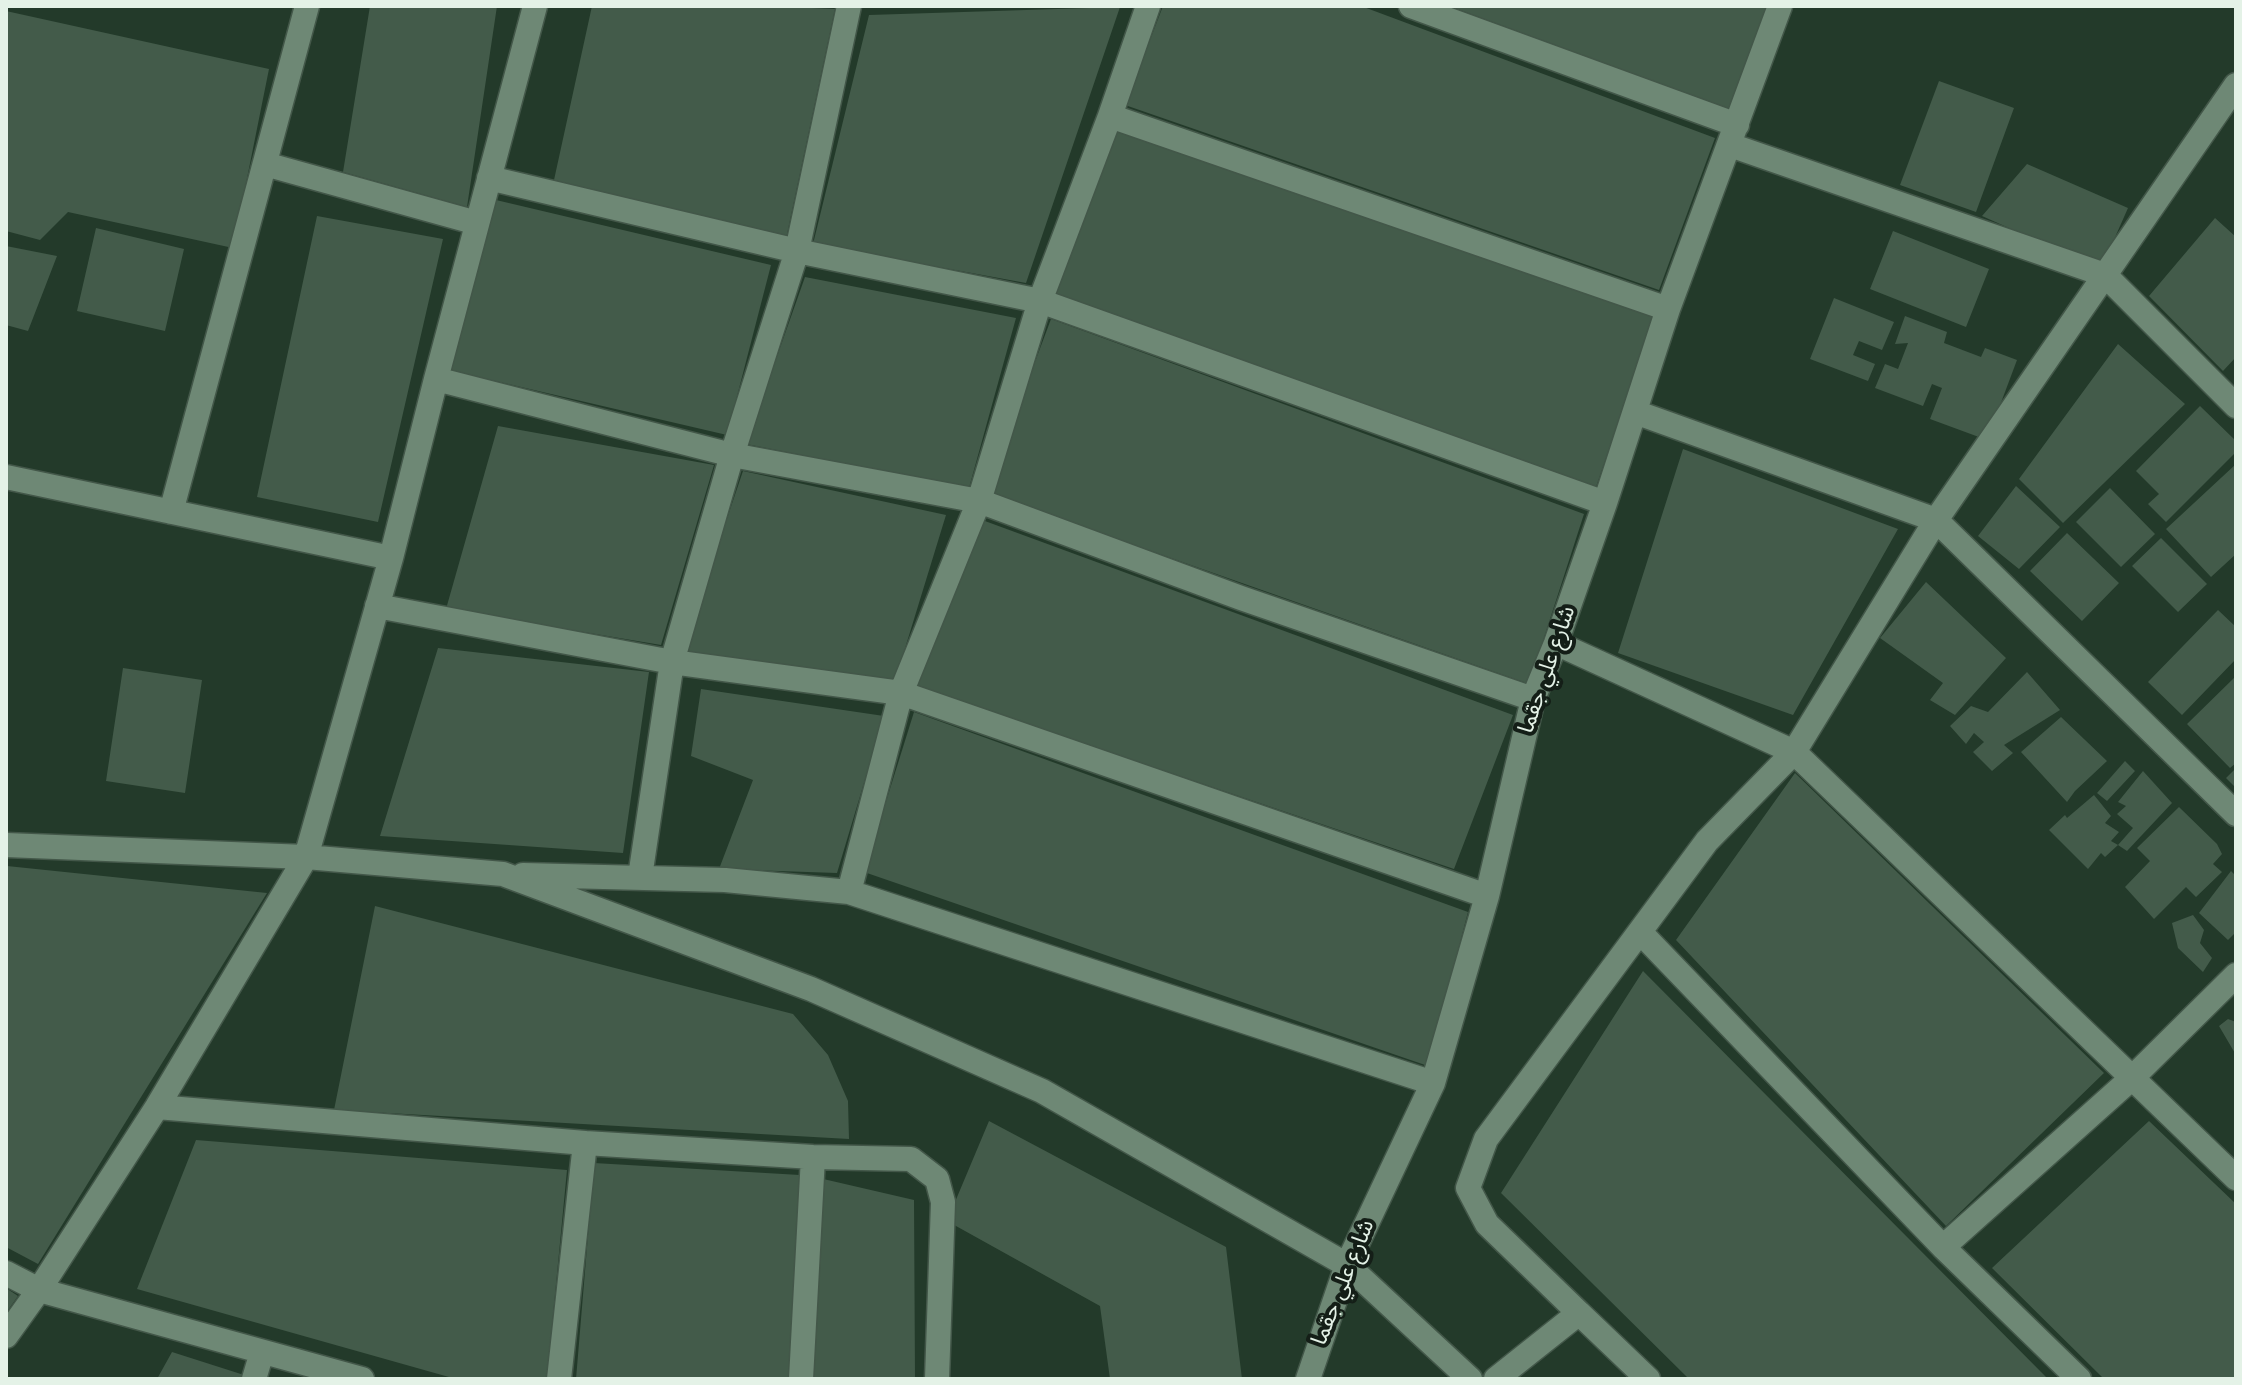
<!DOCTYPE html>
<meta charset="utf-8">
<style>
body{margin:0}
#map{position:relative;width:2242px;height:1385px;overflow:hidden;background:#233a2a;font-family:Jost,sans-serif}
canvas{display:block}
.frame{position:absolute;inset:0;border:8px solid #e4f2e7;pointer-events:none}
</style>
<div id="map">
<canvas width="2242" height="1385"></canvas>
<div class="frame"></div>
</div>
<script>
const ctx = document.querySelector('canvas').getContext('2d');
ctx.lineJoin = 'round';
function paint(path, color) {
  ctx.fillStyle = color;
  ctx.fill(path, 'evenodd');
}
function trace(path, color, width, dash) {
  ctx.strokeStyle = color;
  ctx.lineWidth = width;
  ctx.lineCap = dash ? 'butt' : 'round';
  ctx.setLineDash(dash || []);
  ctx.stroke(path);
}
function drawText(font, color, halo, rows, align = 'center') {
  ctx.font = font + ' Jost,"Noto Sans Arabic",sans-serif';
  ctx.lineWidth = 8;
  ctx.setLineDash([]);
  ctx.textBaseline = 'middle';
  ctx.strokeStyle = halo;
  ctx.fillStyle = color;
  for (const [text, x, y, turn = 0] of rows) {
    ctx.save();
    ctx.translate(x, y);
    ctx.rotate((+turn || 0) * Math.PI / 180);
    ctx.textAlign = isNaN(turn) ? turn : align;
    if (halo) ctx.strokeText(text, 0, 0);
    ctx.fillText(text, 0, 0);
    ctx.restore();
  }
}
const building = new Path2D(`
 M 370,6 L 497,6 L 467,207 L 343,172 Z
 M 592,6 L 767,6 L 835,9 L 786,239 L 554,180 Z
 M 1163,6 L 1361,6 L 1715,138 L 1659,290 L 1125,105 Z
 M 1449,6 L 1769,6 L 1729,109 Z
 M 1120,7 L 1026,283 L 813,244 L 869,15 Z
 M 6,11 L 269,69 L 233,248 L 68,212 L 40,240 L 6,231 Z
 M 1939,81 L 2014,108 L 1976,212 L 1900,185 Z
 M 1117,131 L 1656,314 L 1596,487 L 1054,294 Z
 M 2027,164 L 2128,208 L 2101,269 L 1982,216 Z
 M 496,200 L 771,265 L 727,435 L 448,370 Z
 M 317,216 L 443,239 L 378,522 L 257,497 Z
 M 2215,218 L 2236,237 L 2236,357 L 2223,371 L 2149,296 Z
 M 96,228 L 184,249 L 165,331 L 77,311 Z
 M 1893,231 L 1989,269 L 1966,327 L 1870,289 Z
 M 6,246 L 57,256 L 28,331 L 6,325 Z
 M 805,277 L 1016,318 L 969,488 L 746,444 Z
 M 1834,298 L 1894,322 L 1882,350 L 1859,341 L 1853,355 L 1875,364 L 1868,381 L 1810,359 Z
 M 1905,316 L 1947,332 L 1944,343 L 1981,357 L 1985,348 L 2017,360 L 1987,440 L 1930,419 L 1942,388 L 1932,384 L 1923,406 L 1875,388 L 1885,364 L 1898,369 L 1908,343 L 1895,344 Z
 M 1051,319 L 1584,514 L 1529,684 L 986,493 Z
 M 2118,344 L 2185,404 L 2063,523 L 2019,479 Z
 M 2200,406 L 2236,441 L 2236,452 L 2166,522 L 2148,504 L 2159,494 L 2136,471 Z
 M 498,426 L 714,465 L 661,645 L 446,609 Z
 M 1683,449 L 1898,529 L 1793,715 L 1618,653 Z
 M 2236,464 L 2236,554 L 2211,577 L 2166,529 Z
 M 743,471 L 946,515 L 895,681 L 682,652 Z
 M 2016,486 L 2060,527 L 2019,569 L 1978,536 Z
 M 2110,488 L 2155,534 L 2121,567 L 2076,522 Z
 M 974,517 L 1513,715 L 1454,869 L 917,687 Z
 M 2067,533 L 2119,583 L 2082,621 L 2030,571 Z
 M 2161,538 L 2207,584 L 2178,612 L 2132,566 Z
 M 1926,582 L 2006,658 L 1955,715 L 1930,700 L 1943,683 L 1880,638 Z
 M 2218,610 L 2236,627 L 2236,659 L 2182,715 L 2148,682 Z
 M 438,648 L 649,672 L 623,853 L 380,836 Z
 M 123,668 L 202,680 L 185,793 L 106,781 Z
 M 2027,672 L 2060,710 L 2004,745 L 2013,753 L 1992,771 L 1973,752 L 1984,742 L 1974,733 L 1966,744 L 1950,726 L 1971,706 L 1988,712 Z
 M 2236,676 L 2236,763 L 2230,768 L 2187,724 Z
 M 701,689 L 884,716 L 837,873 L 719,869 L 753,780 L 691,756 Z
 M 914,712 L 1468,912 L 1428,1066 L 864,872 Z
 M 2061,717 L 2107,761 L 2075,791 L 2067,802 L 2021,752 Z
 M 2125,761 L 2135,771 L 2107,801 L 2097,793 Z
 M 2236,768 L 2236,788 L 2226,778 Z
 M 2143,771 L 2172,803 L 2127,851 L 2118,845 L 2133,828 L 2117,814 L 2126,806 L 2118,802 Z
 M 1795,773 L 2104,1073 L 1946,1226 L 1676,940 Z
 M 2094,795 L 2111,816 L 2105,823 L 2119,832 L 2111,841 L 2118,845 L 2105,857 L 2101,853 L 2088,869 L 2049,830 L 2065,815 L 2067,818 Z
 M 2179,807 L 2217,844 L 2222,854 L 2213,864 L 2222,872 L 2196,897 L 2186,887 L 2154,919 L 2125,887 L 2150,861 L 2137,848 Z
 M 7,866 L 267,893 L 38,1264 L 6,1247 Z
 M 2231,871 L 2236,876 L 2236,932 L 2228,940 L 2199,913 Z
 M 375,906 L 793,1014 L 828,1055 L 848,1101 L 849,1139 L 334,1110 Z
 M 2193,915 L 2204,930 L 2200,943 L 2212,958 L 2203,972 L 2178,948 L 2172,923 Z
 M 1643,971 L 2048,1379 L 1689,1379 L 1501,1193 Z
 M 2228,1019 L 2236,1022 L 2236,1055 L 2219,1026 Z
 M 989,1121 L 1226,1247 L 1242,1379 L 1110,1379 L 1100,1306 L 947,1221 Z
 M 2149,1121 L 2236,1204 L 2236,1379 L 2104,1379 L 1992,1268 Z
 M 196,1140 L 567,1170 L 547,1378 L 456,1379 L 137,1289 Z
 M 594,1163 L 800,1175 L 791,1379 L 576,1379 Z
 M 819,1178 L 914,1200 L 915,1379 L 810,1379 Z
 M 6,1288 L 18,1296 L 6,1313 Z
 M 172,1352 L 244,1375 L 243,1379 L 157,1379 Z`);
const minor = new Path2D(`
 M 1411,6 L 1737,125
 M 1110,116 L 1668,309
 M 1730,145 L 2105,275 L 2236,406
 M 265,164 L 477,223
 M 489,178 L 797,251 L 1040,301 L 1605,503
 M 436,379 L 732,455 L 979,501 L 1241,598 L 1533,699
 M 1635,412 L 1936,520 L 2236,814
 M 6,477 L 391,558
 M 171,512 L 307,6
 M 377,606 L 672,662 L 901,693 L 1487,896
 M 1556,643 L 1794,752 L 2236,1178
 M 6,845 L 306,857 L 503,874 L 811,989 L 1042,1091 L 1347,1265 L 1470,1379
 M 523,875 L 725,880 L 849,892 L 1433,1083
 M 640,877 L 672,662 L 732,455 L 797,251 L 849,6
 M 849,892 L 901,693 L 979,501 L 1040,301 L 1110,116 L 1148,6
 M 1641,933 L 1943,1247 L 2079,1379
 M 157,1107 L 585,1143 L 813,1157 L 911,1159 L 937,1179 L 943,1202 L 937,1379
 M 1943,1247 L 2132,1078 L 2236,975
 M 6,1273 L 39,1290 L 362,1379
 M 1579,1313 L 1487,1224 L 1468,1188 L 1486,1139 L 1707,841 L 1794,752 L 1936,520 L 2236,85
 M 6,1336 L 39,1290 L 157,1107 L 306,857 L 391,558 L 436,379 L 535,6
 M 254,1379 L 262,1352
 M 559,1379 L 585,1143
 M 801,1379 L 813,1157
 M 1308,1379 L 1347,1265 L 1433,1083 L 1487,896 L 1533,699 L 1556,643 L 1605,503 L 1668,309 L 1780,6
 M 1496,1379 L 1579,1313 L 1648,1379`);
const streetNames = [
 ["شارع علي جقما",1548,670,-71],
 ["شارع علي جقما",1344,1283,-68]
];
paint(building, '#435b4a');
trace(minor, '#435749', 27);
trace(minor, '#6e8875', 24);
drawText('22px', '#e4f2e7', '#141e17', streetNames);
</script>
